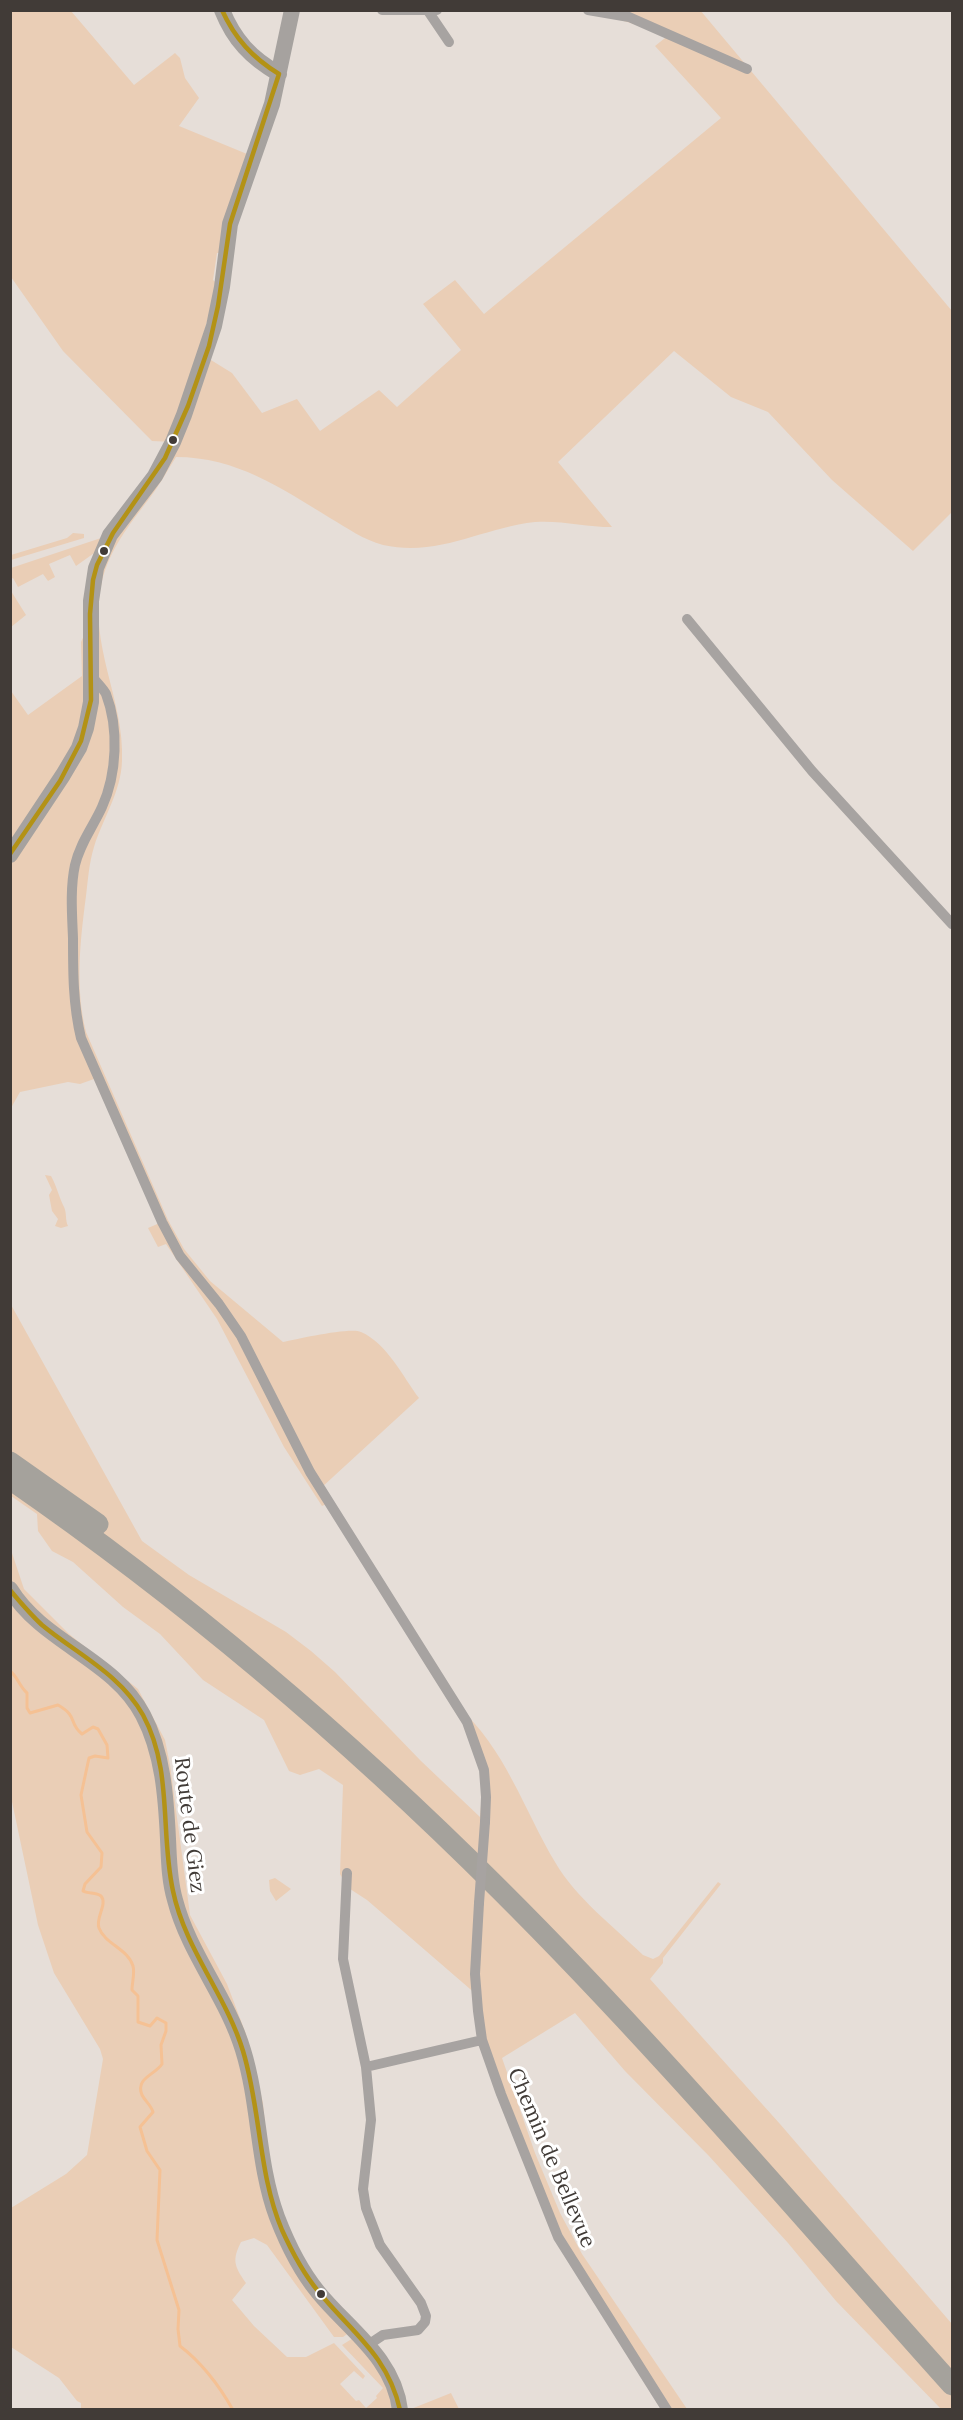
<!DOCTYPE html>
<style>
body{margin:0}
#map{position:relative;width:963px;height:2420px;overflow:hidden;background:#e6ded8;font-family:Lora,serif}
canvas{display:block}
.frame{position:absolute;inset:0;border:12px solid #413b37;pointer-events:none}
</style>
<div id="map">
<canvas width="963" height="2420"></canvas>
<div class="frame"></div>
</div>
<script>
const ctx = document.querySelector('canvas').getContext('2d');
ctx.lineJoin = 'round';
function paint(path, color) {
  ctx.fillStyle = color;
  ctx.fill(path, 'evenodd');
}
function trace(path, color, width, dash) {
  ctx.strokeStyle = color;
  ctx.lineWidth = width;
  ctx.lineCap = dash ? 'butt' : 'round';
  ctx.setLineDash(dash || []);
  ctx.stroke(path);
}
function drawText(font, color, halo, rows, align = 'center') {
  ctx.font = font + ' Lora,serif';
  ctx.lineWidth = 6;
  ctx.setLineDash([]);
  ctx.textBaseline = 'middle';
  ctx.strokeStyle = halo;
  ctx.fillStyle = color;
  for (const [text, x, y, turn = 0] of rows) {
    ctx.save();
    ctx.translate(x, y);
    ctx.rotate((+turn || 0) * Math.PI / 180);
    ctx.textAlign = isNaN(turn) ? turn : align;
    if (halo) ctx.strokeText(text, 0, 0);
    ctx.fillText(text, 0, 0);
    ctx.restore();
  }
}
const green = new Path2D(`
 M 700,10 L 952,311 L 952,512 L 913,551 L 832,480 L 768,412 L 731,397 L 674,351 L 558,462 L 612,527 C 586,527 560,520 535,522 C 481,528 440,557 383,545 C 364,540 347,528 330,518 C 281,488 236,457 176,457 C 167,471 159,486 149,499 C 129,525 110,549 102,581 C 87,643 125,700 122,761 C 121,792 103,818 94,847 C 89,863 88,880 86,896 C 80,942 75,987 86,1032 L 168,1220 L 184,1249 L 210,1281 L 283,1342 C 298,1339 350,1327 361,1332 C 387,1343 403,1377 419,1398 L 321,1488 L 329,1503 L 322,1506 L 284,1447 L 217,1319 L 166,1244 L 158,1247 L 148,1228 L 162,1222 L 94,1079 L 80,1084 L 68,1082 L 20,1092 L 11,1108 L 11,691 L 28,715 L 82,676 L 81,642 L 87,629 L 96,568 L 173,442 L 152,441 L 63,351 L 11,277 L 11,11 L 71,11 L 134,85 L 175,53 L 180,58 L 185,78 L 199,98 L 179,126 L 247,154 L 220,253 L 217,253 L 213,280 L 218,284 L 198,352 L 232,373 L 262,413 L 297,399 L 320,431 L 379,390 L 397,407 L 461,350 L 423,304 L 455,280 L 484,314 L 721,118 L 655,46 L 670,34 L 588,11 Z
 M 73,533 L 84,534 L 84,538 L 11,560 L 11,555 L 67,538 Z
 M 101,538 L 97,551 L 76,566 L 70,555 L 49,564 L 55,577 L 48,581 L 43,574 L 18,587 L 13,578 L 11,579 L 11,568 Z
 M 11,591 L 26,615 L 11,627 L 10,627 Z
 M 45,1175 L 51,1176 C 57,1187 59,1197 64,1207 C 67,1213 65,1220 68,1226 L 61,1228 L 55,1226 L 58,1219 L 52,1211 L 49,1195 L 52,1190 Z
 M 10,1303 L 142,1541 L 189,1575 L 286,1632 L 311,1651 L 335,1672 L 421,1761 L 480,1817 L 484,1770 L 458,1707 C 505,1748 524,1810 555,1862 C 576,1898 613,1926 643,1955 L 653,1959 L 659,1956 L 718,1882 L 721,1884 L 663,1958 L 663,1963 L 650,1979 L 780,2124 L 952,2324 L 952,2409 L 941,2409 L 836,2301 L 788,2243 L 709,2156 L 625,2071 L 575,2013 L 502,2058 L 535,2153 L 560,2213 L 582,2254 L 687,2409 L 667,2409 L 568,2254 L 482,2040 L 477,1995 L 367,1900 L 347,1887 L 340,1874 L 343,1785 L 319,1769 L 300,1775 L 289,1771 L 264,1720 L 203,1680 L 160,1634 L 123,1607 L 73,1562 L 52,1551 L 38,1531 L 37,1514 L 11,1496 Z
 M 11,1550 L 24,1589 L 69,1634 L 138,1689 L 165,1740 L 170,1765 L 190,1915 L 227,1984 L 246,2034 L 263,2103 L 274,2221 L 353,2330 L 343,2337 L 334,2337 L 267,2245 L 254,2238 L 241,2242 C 232,2260 234,2266 246,2283 L 232,2300 L 254,2326 L 287,2357 L 306,2357 L 334,2343 L 365,2376 L 363,2379 L 354,2371 L 340,2384 L 356,2401 L 359,2400 L 366,2408 L 377,2398 L 376,2396 L 383,2388 L 342,2345 L 358,2335 L 400,2409 L 81,2409 L 81,2403 L 77,2401 L 59,2378 L 11,2347 L 11,2208 L 66,2174 L 87,2155 L 103,2059 L 100,2049 L 54,1973 L 38,1925 L 11,1797 Z
 M 275,1878 L 291,1889 L 276,1901 L 270,1891 L 269,1880 Z
 M 451,2393 L 459,2409 L 411,2409 Z`);
const stream = new Path2D(`
 M 10,1671 C 18,1677 19,1686 27,1693 L 27,1708 L 30,1713 L 58,1705 C 79,1717 68,1723 82,1734 L 93,1727 L 98,1729 L 107,1745 L 108,1758 L 95,1756 L 89,1758 L 81,1795 L 87,1832 L 102,1853 L 101,1867 L 85,1884 L 83,1891 C 88,1894 96,1892 101,1896 C 108,1904 95,1918 99,1928 C 105,1944 128,1949 133,1966 C 135,1973 132,1983 132,1990 L 138,1996 L 138,2022 L 150,2026 L 157,2018 L 166,2023 L 166,2031 L 161,2045 L 162,2064 C 155,2075 135,2078 142,2095 C 145,2101 151,2105 153,2112 L 140,2127 L 147,2151 L 160,2170 L 157,2240 L 179,2310 L 178,2329 L 180,2346 C 201,2362 220,2387 233,2410`);
const street = new Path2D(`
 M 382,10 L 437,10
 M 588,10 L 629,17 L 747,69
 M 428,11 L 449,42
 M 687,619 L 812,771 L 952,924
 M 92,676 C 96,682 103,688 106,694 C 119,728 117,774 102,807 C 93,827 80,843 75,865 C 70,888 72,914 73,938 C 73,972 73,1005 81,1038 L 162,1222 L 180,1256 L 219,1304 L 241,1336 L 310,1472 L 467,1722 L 484,1770 L 486,1797 L 485,1822
 M 347,1873 L 343,1959 L 366,2067
 M 479,1903 L 475,1974 L 478,2011 L 482,2040 L 501,2094 L 558,2237 L 667,2410
 M 368,2345 L 383,2335 L 418,2330 L 425,2322 L 426,2316 L 421,2303 L 380,2245 L 366,2208 L 363,2189 L 371,2120 L 366,2067 L 482,2040`);
const secondary = new Path2D(`
 M 222,10 C 234,40 251,58 279,74
 M 10,855 L 63,775 L 79,748 L 86,728 L 91,702 L 91,601 L 96,568 L 110,535 L 155,476 L 173,442 L 184,415 L 214,326 L 222,287 L 230,224 L 272,104 L 292,10
 M 10,1589 C 43,1643 114,1659 143,1715 C 163,1753 166,1797 168,1839 C 169,1859 169,1880 175,1900 C 189,1954 227,1997 243,2050 C 260,2105 257,2163 277,2217 C 287,2243 300,2270 318,2292 C 348,2329 394,2358 400,2410`);
const highway = new Path2D(`
 M 10,1462 L 98,1524
 M 10,1479 C 185,1600 349,1739 499,1889 C 658,2047 803,2219 952,2385`);
const streetBridge = new Path2D(`
 M 479,1903 L 485,1822`);
const bus1 = new Path2D(`
 M 222,10 C 235,39 253,58 279,74
 M 10,854 L 60,781 L 81,741 L 91,700 L 90,614 L 93,580 L 97,565 L 113,533 L 165,458 L 188,406 L 209,346 L 218,306 L 230,224 L 279,74
 M 10,1590 C 20,1602 30,1614 42,1625 C 77,1654 120,1674 143,1715 C 173,1770 160,1833 173,1891 C 185,1949 226,1995 243,2051 C 261,2110 258,2173 282,2230 C 292,2252 303,2273 318,2291 C 351,2332 388,2355 400,2410`);
const markers = [
 [173,440,5,"#413b37"],
 [104,551,5,"#413b37"],
 [321,2294,5,"#413b37"]
];
const streetNames = [
 ["Route de Giez",189,1825,83],
 ["Chemin de Bellevue",551,2158,67]
];
paint(green, '#eaceb6');
trace(stream, '#f5c194', 3);
trace(street, '#a7a3a1', 10);
trace(secondary, '#a6a29f', 16);
trace(highway, '#a5a29c', 21);
trace(streetBridge, '#a7a3a1', 10);
trace(bus1, '#b39216', 4.5);
for (const [x, y, r, color] of markers) {
  const dot = new Path2D();
  dot.arc(x, y, r, 0, 2 * Math.PI);
  ctx.fillStyle = color;
  ctx.fill(dot);
  trace(dot, '#fff', 2);
}
drawText('21px', '#413b37', '#fff', streetNames);
</script>
